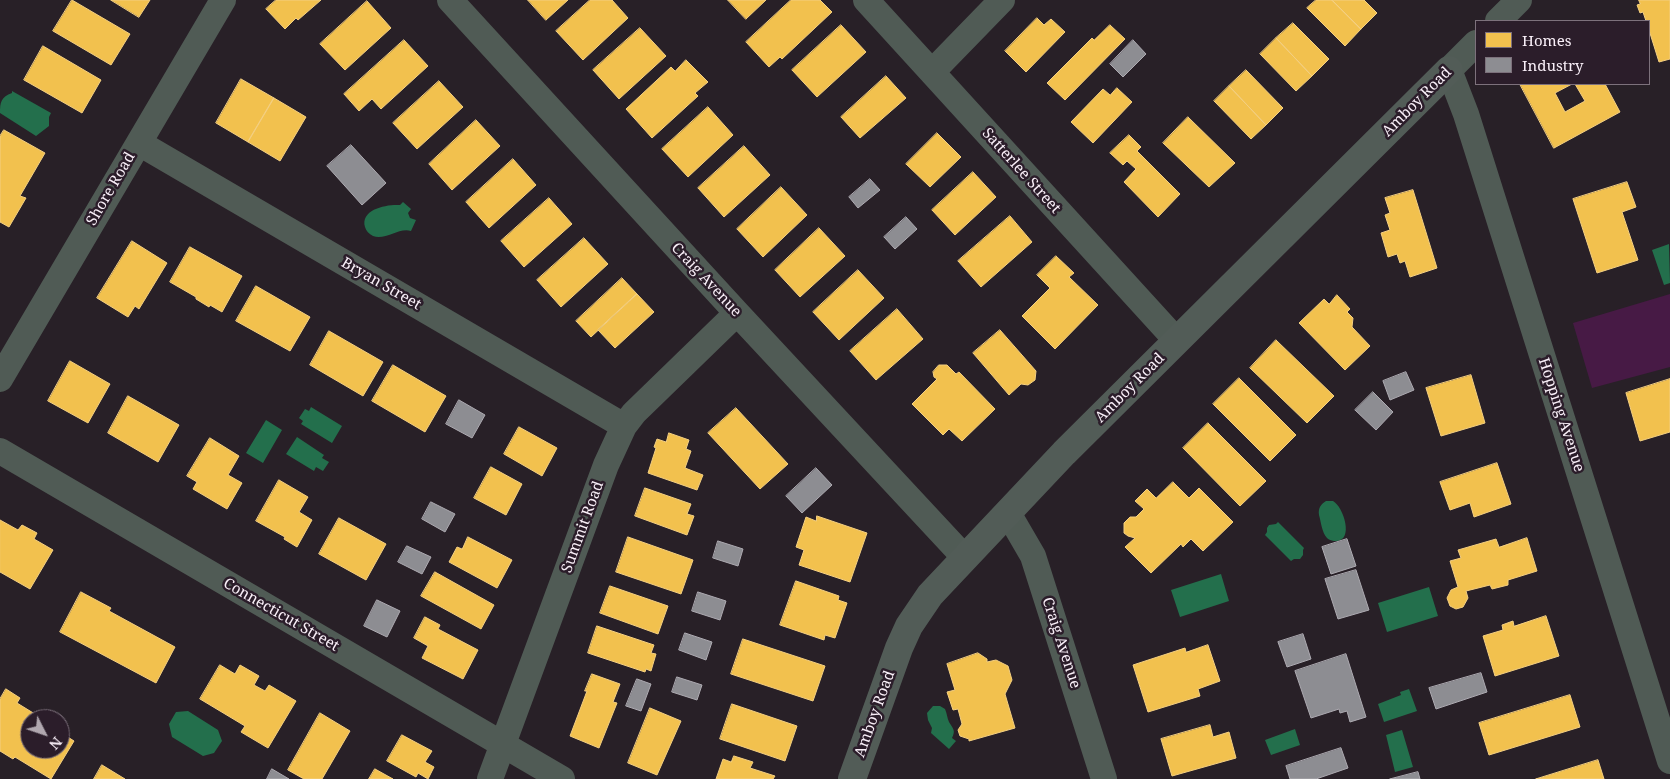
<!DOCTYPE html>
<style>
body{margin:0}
#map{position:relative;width:1670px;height:779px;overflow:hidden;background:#282027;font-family:"Noto Serif",serif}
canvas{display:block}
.legend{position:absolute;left:1475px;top:20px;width:175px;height:65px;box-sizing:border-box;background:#2b1d2a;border:1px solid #7d717c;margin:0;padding:6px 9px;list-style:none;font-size:15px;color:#f9eff8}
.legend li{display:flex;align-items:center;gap:10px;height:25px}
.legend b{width:25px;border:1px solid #7d717c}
.north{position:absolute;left:20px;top:709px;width:50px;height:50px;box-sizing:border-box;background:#2b1d2a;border:1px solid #7d717c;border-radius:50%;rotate:131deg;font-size:14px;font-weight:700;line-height:20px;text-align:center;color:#f9eff8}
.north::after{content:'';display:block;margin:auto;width:18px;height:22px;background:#b0a7af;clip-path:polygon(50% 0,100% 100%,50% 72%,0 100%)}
</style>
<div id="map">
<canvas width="1670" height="779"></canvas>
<ul class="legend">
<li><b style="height:14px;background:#f2c14e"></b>Homes</li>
<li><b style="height:14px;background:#8d8d92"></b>Industry</li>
</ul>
<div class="north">N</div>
</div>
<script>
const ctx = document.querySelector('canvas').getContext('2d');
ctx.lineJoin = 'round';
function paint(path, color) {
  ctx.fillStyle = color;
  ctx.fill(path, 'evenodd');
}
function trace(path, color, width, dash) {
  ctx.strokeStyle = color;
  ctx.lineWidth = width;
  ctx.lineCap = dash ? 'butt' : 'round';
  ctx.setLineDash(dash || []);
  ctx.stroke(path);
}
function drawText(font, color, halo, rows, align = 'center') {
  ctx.font = font + ' "Noto Serif",serif';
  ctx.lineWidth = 5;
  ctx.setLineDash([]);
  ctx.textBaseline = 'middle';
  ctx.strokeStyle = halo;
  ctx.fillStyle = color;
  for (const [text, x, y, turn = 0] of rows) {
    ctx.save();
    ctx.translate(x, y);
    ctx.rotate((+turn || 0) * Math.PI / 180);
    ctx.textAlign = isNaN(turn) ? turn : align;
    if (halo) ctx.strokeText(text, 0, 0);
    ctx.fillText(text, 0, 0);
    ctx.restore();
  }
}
const green = new Path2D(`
 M 1670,294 L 1670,367 L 1592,388 L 1573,323 Z`);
const water = new Path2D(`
 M 12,91 L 51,113 L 49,117 L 49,126 L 36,136 L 0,113 C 0,102 1,97 12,93 Z
 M 403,202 L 411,209 L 408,213 L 410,218 L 416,220 L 411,231 C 399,227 385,241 373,236 C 369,234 366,231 365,227 C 360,209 387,204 400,205 Z
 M 1669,244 L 1670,283 L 1664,285 L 1652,250 Z
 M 311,407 L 342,426 L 332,443 L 301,424 L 303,421 L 299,418 L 305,409 L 309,411 Z
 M 266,420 L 282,430 L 263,463 L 246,453 Z
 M 297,437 L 324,455 L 322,458 L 329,462 L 323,471 L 316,467 L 314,471 L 286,454 Z
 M 1326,501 L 1333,501 C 1344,507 1355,543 1334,541 C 1331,540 1329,540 1327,538 C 1322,533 1321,522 1319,515 C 1318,508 1321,504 1326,501 Z
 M 1278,522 L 1304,548 L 1303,550 L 1303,555 L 1300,559 L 1294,559 L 1291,561 L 1265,535 L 1267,532 L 1267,528 L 1269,525 L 1276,524 Z
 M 1221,574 L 1229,601 L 1180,617 L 1171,590 Z
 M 1429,587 L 1438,616 L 1387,632 L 1378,603 Z
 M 1409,689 L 1417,711 L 1384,722 L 1378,704 L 1401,695 L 1400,692 Z
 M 933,706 L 940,706 L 945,709 C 947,713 947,718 949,722 C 953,729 956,730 952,738 L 956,741 L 949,749 L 931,733 L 932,728 L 928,720 L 927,713 Z
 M 188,711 L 218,730 L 222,741 L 214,753 L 203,756 L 172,737 L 169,724 L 176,712 Z
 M 1295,729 L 1300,745 L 1271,755 L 1265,740 Z
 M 1402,730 L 1413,767 L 1395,772 L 1386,735 Z`);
const homes = new Path2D(`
 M 72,0 L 130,34 L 111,65 L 53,31 Z
 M 111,0 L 150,0 L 139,17 Z
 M 276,0 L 321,0 L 298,20 L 296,18 L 285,29 L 266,9 Z
 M 528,0 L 568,0 L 546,20 Z
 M 590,0 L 612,0 L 628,18 L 583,60 L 556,31 Z
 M 728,0 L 766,0 L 746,19 Z
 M 791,0 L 820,0 L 832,12 L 782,59 L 780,57 L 769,67 L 746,42 Z
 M 1316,0 L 1332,0 L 1361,29 L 1345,46 L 1307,8 Z
 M 1332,0 L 1364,0 L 1377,13 L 1361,29 Z
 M 1639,0 L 1670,0 L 1670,59 L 1659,62 L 1649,30 L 1649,21 L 1646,21 L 1643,12 L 1640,13 L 1637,5 L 1640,4 Z
 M 367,1 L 391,28 L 345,70 L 320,44 Z
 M 1037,18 L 1044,25 L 1051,19 L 1065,32 L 1026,72 L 1005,51 Z
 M 1293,23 L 1329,59 L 1312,76 L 1276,38 Z
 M 841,25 L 866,52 L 817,97 L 792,70 Z
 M 1110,25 L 1125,39 L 1065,100 L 1047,83 L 1092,38 L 1094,40 Z
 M 640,28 L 666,56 L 619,99 L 593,70 Z
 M 1276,38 L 1312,76 L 1296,91 L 1260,54 Z
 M 404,40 L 428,66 L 381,109 L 372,99 L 359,111 L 344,94 Z
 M 43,46 L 101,80 L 82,113 L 24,80 Z
 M 686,60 L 708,82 L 695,93 L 698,96 L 652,138 L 626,109 L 671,67 L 675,71 Z
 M 1246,70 L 1283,108 L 1266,125 L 1229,86 Z
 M 886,76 L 906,98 L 860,138 L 841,117 Z
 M 241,79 L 274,98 L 248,142 L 216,123 Z
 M 439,81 L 463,107 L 417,149 L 393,123 Z
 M 1520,84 L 1572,84 L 1555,93 L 1565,112 L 1585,101 L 1575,84 L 1605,84 L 1620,112 L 1554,148 Z
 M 1229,86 L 1266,125 L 1251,139 L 1214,101 Z
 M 1117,88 L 1132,102 L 1093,143 L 1071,122 L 1103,89 L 1110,95 Z
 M 274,98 L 306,117 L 280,161 L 248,142 Z
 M 708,107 L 733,135 L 688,177 L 662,149 Z
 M 1188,117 L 1235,163 L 1209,187 L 1163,143 Z
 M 476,120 L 500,146 L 452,190 L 429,164 Z
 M 4,130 L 45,153 L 20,196 L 26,198 L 9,227 L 0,222 L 0,136 Z
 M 937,133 L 961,157 L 930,187 L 906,164 Z
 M 1129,135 L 1141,147 L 1137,151 L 1180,194 L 1158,217 L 1124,182 L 1136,169 L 1127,161 L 1123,165 L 1110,153 Z
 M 744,146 L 770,175 L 724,217 L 698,188 Z
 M 513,159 L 536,185 L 489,228 L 466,202 Z
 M 973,172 L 996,197 L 955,235 L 932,210 Z
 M 1627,182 L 1636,207 L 1622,212 L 1638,260 L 1597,273 L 1573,199 Z
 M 781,187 L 807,215 L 763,257 L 737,229 Z
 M 1413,190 L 1437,268 L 1410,277 L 1405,261 L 1400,263 L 1397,254 L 1388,257 L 1381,233 L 1390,230 L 1385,215 L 1390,213 L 1385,198 Z
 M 549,198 L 572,224 L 524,267 L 501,241 Z
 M 1010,216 L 1032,242 L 981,287 L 958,261 Z
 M 819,228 L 845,256 L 800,297 L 775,270 Z
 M 584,238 L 608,264 L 561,307 L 537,280 Z
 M 132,241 L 167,263 L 139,309 L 135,306 L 128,317 L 97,298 Z
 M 190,247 L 242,276 L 222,312 L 210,305 L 209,307 L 196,299 L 196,297 L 170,282 Z
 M 1056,256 L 1074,273 L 1069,277 L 1098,305 L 1055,349 L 1022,316 L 1050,288 L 1037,275 Z
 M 858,270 L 884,298 L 839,340 L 813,312 Z
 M 622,278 L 637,294 L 591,337 L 576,321 Z
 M 256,286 L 310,317 L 290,351 L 236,321 Z
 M 637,294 L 654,312 L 615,348 L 598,330 Z
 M 1337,295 L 1350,309 L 1347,312 L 1353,318 L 1352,327 L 1370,346 L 1345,370 L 1299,323 L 1324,299 L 1329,304 Z
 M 897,309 L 923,339 L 876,380 L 850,351 Z
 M 1000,330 L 1036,371 L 1035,380 L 1028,385 L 1021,384 L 1009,395 L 973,353 Z
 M 329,331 L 383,362 L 363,396 L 310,365 Z
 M 1276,340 L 1334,396 L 1307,423 L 1250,368 Z
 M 70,361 L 110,384 L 88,423 L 48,401 Z
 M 393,365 L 446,396 L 425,432 L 372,401 Z
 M 939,365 L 947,365 L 956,374 L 959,372 L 995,409 L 962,441 L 949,429 L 943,435 L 912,404 L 937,379 L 934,377 L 933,372 Z
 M 1471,375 L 1485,423 L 1441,436 L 1426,388 Z
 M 1239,378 L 1296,435 L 1270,461 L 1213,404 Z
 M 1670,379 L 1670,432 L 1640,441 L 1626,393 Z
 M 128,396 L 179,425 L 158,462 L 108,433 Z
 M 736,408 L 788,464 L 760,489 L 708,433 Z
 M 1208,423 L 1266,481 L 1240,506 L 1183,448 Z
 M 519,427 L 557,448 L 542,476 L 504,454 Z
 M 669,433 L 689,440 L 686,449 L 691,451 L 685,468 L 703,475 L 697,490 L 648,473 L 656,448 L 654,447 L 657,439 L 666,442 Z
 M 210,438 L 239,456 L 228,475 L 242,483 L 227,509 L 193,489 L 197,482 L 187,476 Z
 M 1497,463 L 1511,504 L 1474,517 L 1470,503 L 1450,510 L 1440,482 Z
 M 491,467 L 522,484 L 506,515 L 474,498 Z
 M 279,480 L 308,497 L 299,512 L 312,520 L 297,547 L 284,539 L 285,537 L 256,521 Z
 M 1173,482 L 1189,498 L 1199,488 L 1233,522 L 1203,551 L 1191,539 L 1183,547 L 1181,544 L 1151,573 L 1125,547 L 1135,538 L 1128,536 L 1124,533 L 1124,523 L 1130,517 L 1136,517 L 1144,509 L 1135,501 L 1147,489 L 1156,498 Z
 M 645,488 L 691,504 L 687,514 L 694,516 L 687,535 L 635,516 Z
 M 817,516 L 867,533 L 850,582 L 799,565 L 804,550 L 796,547 L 806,517 L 816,521 Z
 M 339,518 L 386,544 L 366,580 L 319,554 Z
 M 0,520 L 18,530 L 22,525 L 37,533 L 34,539 L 53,550 L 30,589 L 0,572 Z
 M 468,537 L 512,560 L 497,588 L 449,562 L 457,547 L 462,549 Z
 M 628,537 L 693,560 L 681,594 L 616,572 Z
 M 1527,538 L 1537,571 L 1508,580 L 1508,585 L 1492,589 L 1490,585 L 1466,591 L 1468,598 L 1463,607 L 1456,609 L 1450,606 L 1447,598 L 1451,590 L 1458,587 L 1450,561 L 1461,558 L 1458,550 L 1496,539 L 1499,547 Z
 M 435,572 L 494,605 L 481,629 L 421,596 Z
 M 796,581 L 839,596 L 838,600 L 847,603 L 835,638 L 825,635 L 824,640 L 780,625 Z
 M 610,586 L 668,606 L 658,634 L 600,613 Z
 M 81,592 L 111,608 L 109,611 L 175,647 L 156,683 L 60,632 Z
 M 1546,616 L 1559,656 L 1495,676 L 1483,636 L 1503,630 L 1502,625 L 1513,621 L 1514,626 Z
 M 425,617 L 440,625 L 438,629 L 478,650 L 463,679 L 422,658 L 428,646 L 414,638 Z
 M 597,626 L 654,645 L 651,653 L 656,654 L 651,671 L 646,669 L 645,672 L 588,653 Z
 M 743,639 L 825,666 L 813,701 L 731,674 Z
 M 1208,645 L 1220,681 L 1198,689 L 1200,696 L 1148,712 L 1133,665 L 1185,648 L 1186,652 Z
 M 978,653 L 987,659 L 987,662 L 996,660 L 1008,666 L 1012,680 L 1005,694 L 1015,728 L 969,741 L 969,739 L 960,736 L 958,730 L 962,724 L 958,709 L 953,710 L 947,692 L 955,690 L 947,664 Z
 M 220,665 L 235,674 L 240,665 L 259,676 L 254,685 L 265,691 L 269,685 L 296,701 L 268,748 L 241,732 L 245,726 L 200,699 Z
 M 592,674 L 620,684 L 613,702 L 617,703 L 599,748 L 570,736 L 587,691 L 585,691 Z
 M 6,689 L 20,698 L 17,703 L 43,719 L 30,719 L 30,749 L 60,749 L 60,732 L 74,741 L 51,779 L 15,757 L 13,759 L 0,751 L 0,699 Z
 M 1570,695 L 1580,727 L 1489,755 L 1479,723 Z
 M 732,704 L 797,726 L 785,761 L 720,739 Z
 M 650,708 L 681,721 L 657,775 L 628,763 Z
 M 320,713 L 350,731 L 322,779 L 304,779 L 288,770 Z
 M 1210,725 L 1213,737 L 1229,732 L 1236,758 L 1172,776 L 1161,739 Z
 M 402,735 L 432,751 L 425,762 L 434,767 L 428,779 L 418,773 L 416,777 L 387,761 Z
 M 734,756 L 753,762 L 750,768 L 775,776 L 773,779 L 716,779 L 723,759 L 731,762 Z
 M 1598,760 L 1604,779 L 1536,779 Z
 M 102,765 L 125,779 L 94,779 Z
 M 375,769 L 393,779 L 369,779 Z`);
const industry = new Path2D(`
 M 1133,40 L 1146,54 L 1123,77 L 1110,64 Z
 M 351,145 L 386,183 L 362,205 L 327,166 Z
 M 870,179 L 880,190 L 858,208 L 849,197 Z
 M 906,217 L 917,229 L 895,249 L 884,237 Z
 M 1406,372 L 1414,390 L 1390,400 L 1383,381 Z
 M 1373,392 L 1393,412 L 1376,430 L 1355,410 Z
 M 459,400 L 485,415 L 472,438 L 446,424 Z
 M 816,468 L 832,485 L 802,513 L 786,496 Z
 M 431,502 L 455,514 L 445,532 L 422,519 Z
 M 1347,539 L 1356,566 L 1331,574 L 1322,547 Z
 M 718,541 L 743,549 L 738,566 L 713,558 Z
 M 407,546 L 431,557 L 422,574 L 398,562 Z
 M 1356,570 L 1369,610 L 1338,619 L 1325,579 Z
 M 698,592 L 726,601 L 720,620 L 692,611 Z
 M 377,600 L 400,611 L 387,637 L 364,626 Z
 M 685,633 L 712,642 L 706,660 L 679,650 Z
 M 1303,634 L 1311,659 L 1287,667 L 1278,642 Z
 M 1346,654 L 1366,717 L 1350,722 L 1347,711 L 1340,713 L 1339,709 L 1311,718 L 1295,671 Z
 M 1481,673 L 1487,692 L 1436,709 L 1429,688 Z
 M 677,677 L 702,685 L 697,700 L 672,692 Z
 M 637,679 L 651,684 L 641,711 L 626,706 Z
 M 1341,748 L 1348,768 L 1316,779 L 1290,779 L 1286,766 Z
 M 272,769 L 289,779 L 267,779 Z
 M 1418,772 L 1420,779 L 1390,779 Z`);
const street = new Path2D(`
 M 450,0 L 737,313 L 965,558
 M 866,0 L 1177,341
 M 1498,21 L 1519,0
 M 1476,43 L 1449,70 L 1466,114 L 1670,761
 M 932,72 L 1002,0
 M 139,143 L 624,426
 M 0,379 L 223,0
 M 0,451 L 562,779
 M 1008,513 L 1033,556 L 1104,779
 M 490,779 L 606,465 L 624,426 L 634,413 L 737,313`);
const secondary = new Path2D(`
 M 852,779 L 899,648 L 909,626 L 930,595 L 1064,453 L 1449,70`);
const streetNames = [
 ["Amboy Road",1417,102,-45],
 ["Satterlee Street",1021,171,48],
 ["Shore Road",111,189,-60],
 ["Craig Avenue",706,280,47],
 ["Bryan Street",381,284,30],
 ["Amboy Road",1130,388,-45],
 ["Hopping Avenue",1561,415,72],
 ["Summit Road",583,527,-70],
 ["Connecticut Street",281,615,30],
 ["Craig Avenue",1061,643,72],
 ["Amboy Road",875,714,-70]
];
paint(green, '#471a45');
paint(water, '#236f4c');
paint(homes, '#f2c14e');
trace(homes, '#f4cf81', 1);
paint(industry, '#8d8d92');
trace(industry, '#adaab1', 1);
trace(street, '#505b55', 26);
trace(secondary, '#525c57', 28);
drawText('15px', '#f9eff8', '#2b1d2a', streetNames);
</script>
